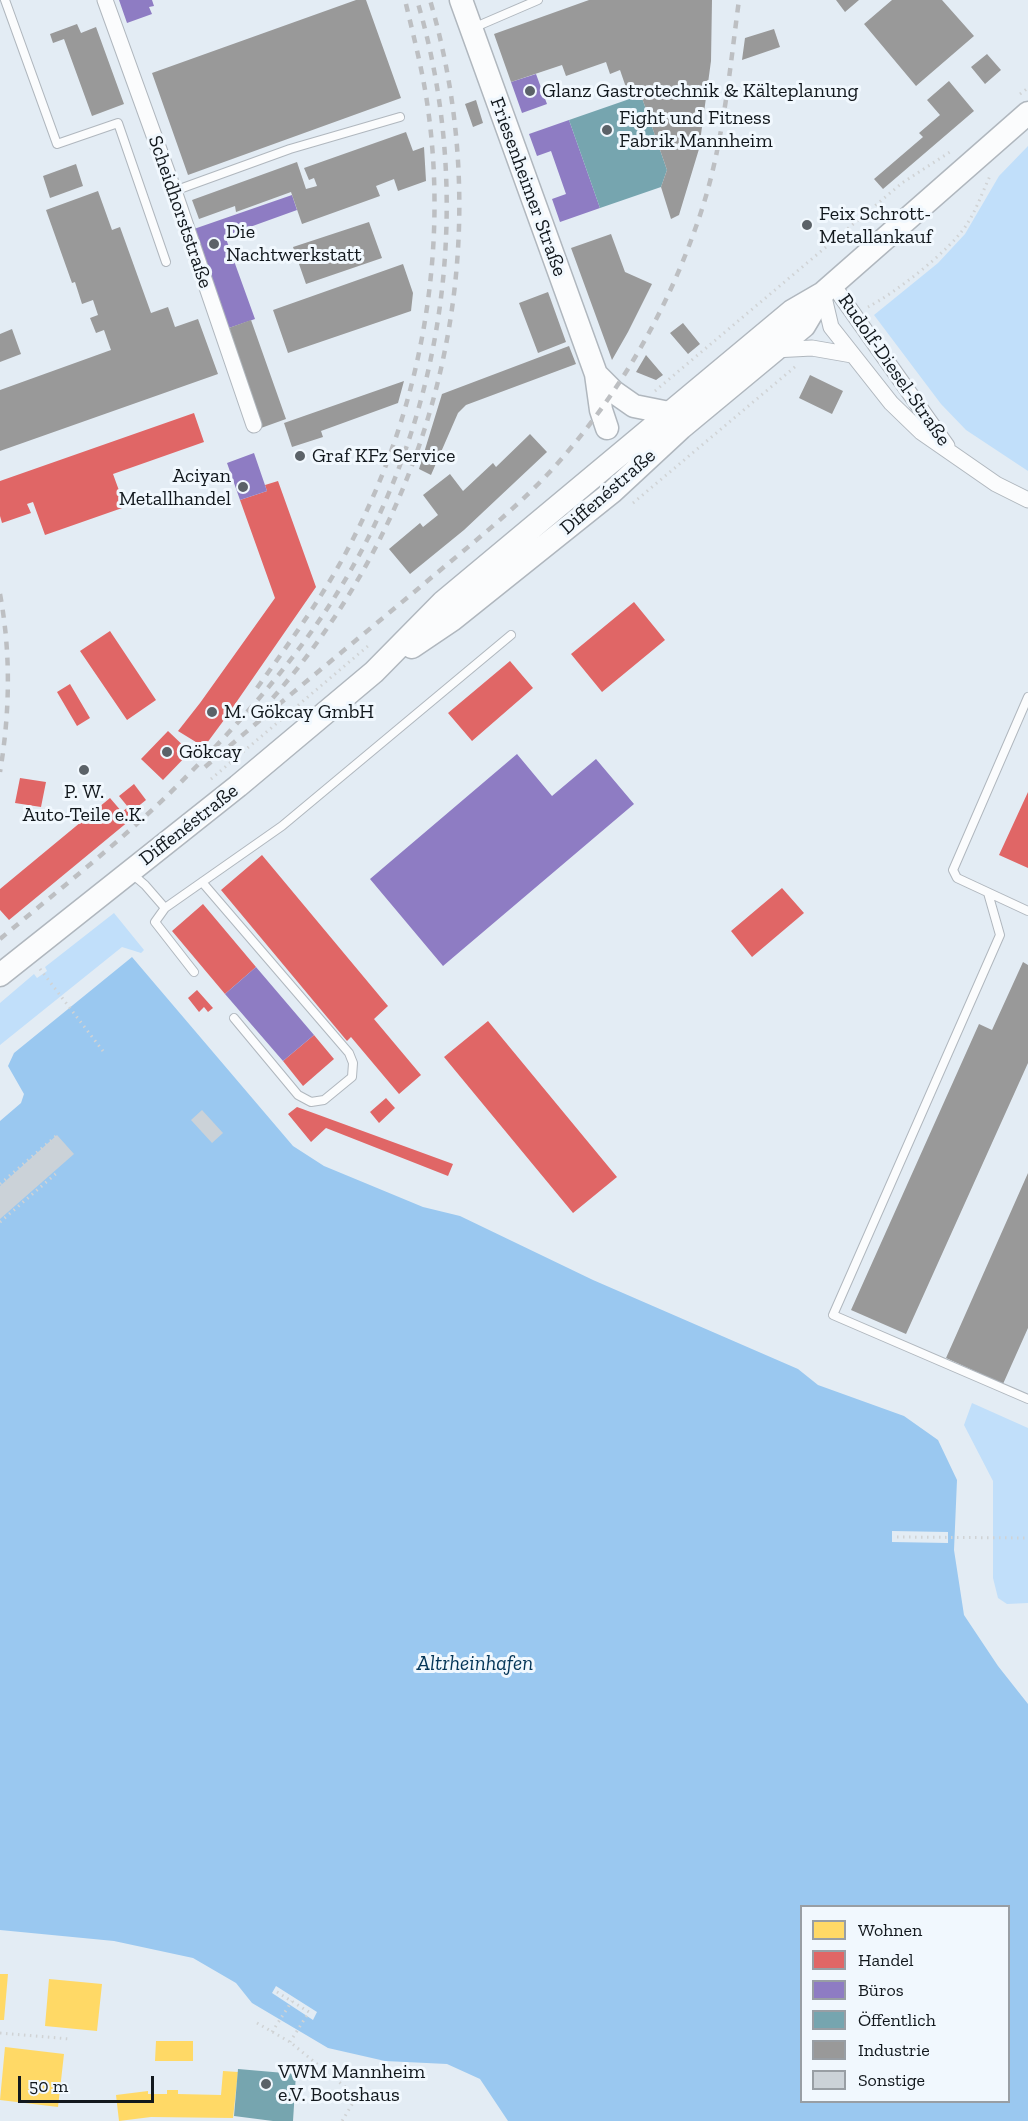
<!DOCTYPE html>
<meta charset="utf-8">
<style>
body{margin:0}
#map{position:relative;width:1028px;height:2121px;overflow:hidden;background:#e3ecf4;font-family:"Zilla Slab",serif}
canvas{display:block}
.legend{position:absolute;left:800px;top:1905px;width:210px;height:198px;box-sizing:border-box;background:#f1f8fe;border:2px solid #989ea4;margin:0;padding:8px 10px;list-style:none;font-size:18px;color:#12181d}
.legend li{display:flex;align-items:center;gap:12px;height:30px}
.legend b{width:30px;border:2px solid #989ea4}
.scale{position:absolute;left:18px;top:2076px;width:136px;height:27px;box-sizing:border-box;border:3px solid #12181d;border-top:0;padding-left:8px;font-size:18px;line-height:21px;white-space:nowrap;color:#12181d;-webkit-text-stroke:4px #f1f8fe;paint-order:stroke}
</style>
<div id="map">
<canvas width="1028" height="2121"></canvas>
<ul class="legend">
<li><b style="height:16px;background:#ffd966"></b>Wohnen</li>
<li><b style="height:16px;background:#e06666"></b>Handel</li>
<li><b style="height:16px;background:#8e7cc3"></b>Büros</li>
<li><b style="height:16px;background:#76a5af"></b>Öffentlich</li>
<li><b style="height:16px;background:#999"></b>Industrie</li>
<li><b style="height:16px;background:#cbd2d8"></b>Sonstige</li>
</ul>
<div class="scale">50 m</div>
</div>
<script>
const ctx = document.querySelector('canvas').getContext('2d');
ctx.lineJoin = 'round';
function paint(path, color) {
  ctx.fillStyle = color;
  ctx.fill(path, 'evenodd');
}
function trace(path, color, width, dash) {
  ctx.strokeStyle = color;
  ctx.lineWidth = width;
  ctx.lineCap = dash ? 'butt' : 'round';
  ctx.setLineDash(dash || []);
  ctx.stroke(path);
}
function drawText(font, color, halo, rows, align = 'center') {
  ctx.font = font + ' "Zilla Slab",serif';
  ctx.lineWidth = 6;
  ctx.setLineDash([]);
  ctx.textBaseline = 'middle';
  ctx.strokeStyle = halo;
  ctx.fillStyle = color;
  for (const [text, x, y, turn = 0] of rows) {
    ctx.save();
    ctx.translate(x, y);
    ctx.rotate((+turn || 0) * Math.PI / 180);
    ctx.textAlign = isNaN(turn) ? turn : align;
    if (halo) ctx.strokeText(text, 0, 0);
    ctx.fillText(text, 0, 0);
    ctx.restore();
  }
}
const green = new Path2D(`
 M 1028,146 L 1028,471 L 966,430 L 941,404 L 874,315 L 938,263 L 965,234 L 999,176 Z
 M 114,913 L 144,950 L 141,953 L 122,947 L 0,1045 L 0,1003 L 34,974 L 37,978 L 47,971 L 45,967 Z
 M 972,1403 L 1028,1428 L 1028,1603 L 1007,1604 L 998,1598 L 993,1578 L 993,1481 L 964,1425 Z`);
const water = new Path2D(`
 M 132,957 L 293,1146 L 324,1166 L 423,1207 L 460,1216 L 593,1280 L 798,1369 L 818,1385 L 904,1416 L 938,1440 L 957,1480 L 954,1550 L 964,1615 L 998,1666 L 1028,1704 L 1028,2121 L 508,2121 L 480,2079 L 447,2064 L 385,2061 L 328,2048 L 252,2003 L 236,1983 L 193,1958 L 114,1941 L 0,1930 L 0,1121 L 21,1103 L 24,1094 L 8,1066 L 14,1053 ZM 802,1906 L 1008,1906 L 1008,2102 L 802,2102 Z`);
const pier = new Path2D(`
 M 892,1531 L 948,1532 L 948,1543 L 892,1542 Z
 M 276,1986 L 317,2012 L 313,2020 L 272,1993 Z`);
const homes = new Path2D(`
 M 0,1974 L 8,1974 L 4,2020 L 0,2020 Z
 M 49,1979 L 102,1984 L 97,2031 L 45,2026 Z
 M 156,2041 L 193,2041 L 193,2061 L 155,2061 Z
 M 5,2047 L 64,2054 L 58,2107 L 0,2100 Z
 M 223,2071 L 238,2072 L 233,2118 L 151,2117 L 119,2121 L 116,2095 L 148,2091 L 148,2094 L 167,2094 L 167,2090 L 178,2090 L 178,2094 L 221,2095 Z`);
const shops = new Path2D(`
 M 194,413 L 204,442 L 113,474 L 125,507 L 45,535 L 33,502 L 27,504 L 31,513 L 2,523 L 0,516 L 0,481 Z
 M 278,481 L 316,587 L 224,720 L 204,747 L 178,731 L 200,703 L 275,598 L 240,500 L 267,491 L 265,485 Z
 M 634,602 L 665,640 L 602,692 L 571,654 Z
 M 110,631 L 156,700 L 127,720 L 80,651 Z
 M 510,661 L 533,688 L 472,741 L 448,713 Z
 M 70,684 L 90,718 L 77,726 L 57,692 Z
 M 168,731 L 190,752 L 163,780 L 141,759 Z
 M 20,778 L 46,782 L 41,807 L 15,803 Z
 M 134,784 L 146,800 L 131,812 L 135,816 L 9,920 L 0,910 L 0,889 L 110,798 L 122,812 L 128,807 L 119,796 Z
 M 1028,792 L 1028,868 L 999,855 Z
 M 262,855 L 388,1006 L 374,1019 L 421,1075 L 399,1094 L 351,1037 L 347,1041 L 221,890 Z
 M 782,888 L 804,913 L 752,957 L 731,931 Z
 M 203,904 L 256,967 L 225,994 L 172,931 Z
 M 197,990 L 213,1008 L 208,1012 L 204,1007 L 199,1012 L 188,998 Z
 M 488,1021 L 617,1177 L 573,1213 L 444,1057 Z
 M 314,1035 L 334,1059 L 303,1086 L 283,1061 Z
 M 386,1098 L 395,1108 L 379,1123 L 370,1112 Z
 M 297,1107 L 453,1164 L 448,1176 L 326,1128 L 311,1142 L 288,1114 Z`);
const offices = new Path2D(`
 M 119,0 L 152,0 L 154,6 L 149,7 L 152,14 L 127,23 Z
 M 536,74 L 547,104 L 522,113 L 511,82 Z
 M 569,120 L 600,208 L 560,222 L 552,199 L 566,194 L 551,151 L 537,156 L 529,134 Z
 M 292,195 L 297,210 L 225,236 L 255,319 L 226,329 L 191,230 Z
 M 254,453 L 267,491 L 240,500 L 227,463 Z
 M 517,754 L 552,796 L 596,759 L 634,804 L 443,966 L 370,879 Z
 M 256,967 L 314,1035 L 283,1061 L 225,994 Z`);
const public = new Path2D(`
 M 641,95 L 667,170 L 661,187 L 600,208 L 569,120 Z
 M 238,2069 L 296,2074 L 293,2121 L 273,2121 L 234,2116 Z`);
const industry = new Path2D(`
 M 356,0 L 366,0 L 401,98 L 188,175 L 152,73 Z
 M 589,0 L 712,0 L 711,61 L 699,149 L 679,215 L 671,219 L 661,187 L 667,170 L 641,95 L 630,99 L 620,70 L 610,74 L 606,62 L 566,76 L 562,65 L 511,82 L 494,34 Z
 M 836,0 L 859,0 L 845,12 Z
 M 892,0 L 942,0 L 974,36 L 916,86 L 864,24 Z
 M 77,24 L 81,33 L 96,27 L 124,104 L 92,116 L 64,39 L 53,43 L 50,34 Z
 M 774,29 L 780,47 L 742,60 L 745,38 Z
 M 987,54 L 1001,70 L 985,84 L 971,67 Z
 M 949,81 L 974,111 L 883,189 L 874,179 L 923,137 L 919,133 L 940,115 L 927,100 Z
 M 476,100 L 483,123 L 473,127 L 465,104 Z
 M 406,132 L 413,151 L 424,147 L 426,181 L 398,191 L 394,179 L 376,186 L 380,196 L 302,224 L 291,192 L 236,212 L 235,206 L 199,219 L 192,200 L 297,162 L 306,189 L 317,186 L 314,178 L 309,180 L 304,168 Z
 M 76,164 L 83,186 L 50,198 L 43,176 Z
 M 98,191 L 112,230 L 120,227 L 151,313 L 168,307 L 175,327 L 198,319 L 218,374 L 0,451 L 0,390 L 111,350 L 104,330 L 96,333 L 90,318 L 98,315 L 93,300 L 82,304 L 75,282 L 72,283 L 46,210 Z
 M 369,222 L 382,258 L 306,284 L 293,247 Z
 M 611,234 L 625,272 L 652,284 L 628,332 L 612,360 L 571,248 Z
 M 403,264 L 413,293 L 411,311 L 288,353 L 273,310 Z
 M 548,292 L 566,342 L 538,353 L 519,303 Z
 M 251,320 L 286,419 L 261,428 L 226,329 Z
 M 683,323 L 700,344 L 688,354 L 670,333 Z
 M 12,329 L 21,354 L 0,362 L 0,334 Z
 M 569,346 L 576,364 L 466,405 L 458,413 L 431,475 L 419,469 L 442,394 Z
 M 646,355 L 663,375 L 656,380 L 636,372 Z
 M 810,375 L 843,391 L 832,414 L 799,398 Z
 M 404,381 L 398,403 L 321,431 L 323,437 L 292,447 L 284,423 Z
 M 530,434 L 547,452 L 464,530 L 410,574 L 389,549 L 420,523 L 423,527 L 438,515 L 423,495 L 450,474 L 463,491 L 493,463 L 496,467 Z
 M 1023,962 L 1028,965 L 1028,1063 L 906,1334 L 851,1310 L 979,1024 L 992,1030 Z
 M 1028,1173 L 1028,1328 L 1003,1384 L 946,1358 Z`);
const building = new Path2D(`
 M 202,1110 L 223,1133 L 212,1143 L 191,1120 Z
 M 57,1135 L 74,1154 L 0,1219 L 0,1186 Z`);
const path = new Path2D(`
 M 1020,94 L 1028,88
 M 868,307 C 895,293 951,250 967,224 C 977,209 983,190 991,174
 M 655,391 L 902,183 L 950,152
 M 633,503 L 796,366
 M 211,779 L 368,646
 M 40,969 L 103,1051
 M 0,1184 L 56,1136
 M 0,1222 L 58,1172
 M 897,1537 L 1028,1538
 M 277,1992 L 309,2012 L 290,2042
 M 257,2023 L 290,2042 L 350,2091 L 356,2098 L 342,2121
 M 272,2032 L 292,2001
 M 0,2033 L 70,2039`);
const lane = new Path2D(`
 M 5,0 L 57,144 L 118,123 L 166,262
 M 473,28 L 538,0
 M 174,191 L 290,149 L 400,117
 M 1028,697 L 953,870 L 957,878 L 1028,911
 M 131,873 L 145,885 L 165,908 L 155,922 L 194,972
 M 202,882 L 349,1053 L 353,1063 L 352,1077 L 324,1100 L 311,1102 L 298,1095 L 234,1018
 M 988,893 L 1000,935 L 833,1315 L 1028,1399
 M 165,908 L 282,826 L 511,635`);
const street = new Path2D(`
 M 105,0 L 174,191 L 254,425
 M 833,285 L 947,446
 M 823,293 L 831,327 L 891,403 L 921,432 L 996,484 L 1028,500
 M 774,350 L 812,348 L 852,355`);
const secondary = new Path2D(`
 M 461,0 L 596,374 L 601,410 L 607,428
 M 596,374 L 614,392 L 634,406 L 669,413
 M 412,647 L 452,620 L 612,492 L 681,428 L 804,326 L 823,294
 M 0,975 L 238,786 L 374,672 L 443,602 L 792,311 L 823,293 L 1028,113`);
const rail = new Path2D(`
 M 0,594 C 11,653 10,712 0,772
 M 257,688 C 292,639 328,590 355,535 C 422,403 449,249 427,102 C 422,68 413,34 405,0
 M 262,710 C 437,519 503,250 430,0
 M 205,767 C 276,706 348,647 419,588 C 466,548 516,510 557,464 C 620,393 667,311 698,221 C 723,150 729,74 739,0
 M 0,939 C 61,888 124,839 180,783 C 244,719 307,648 352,568 C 449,397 473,188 417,0`);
const markers = [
 [530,91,6,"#5b6268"],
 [607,130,6,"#5b6268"],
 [807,225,6,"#5b6268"],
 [214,244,6,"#5b6268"],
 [300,456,6,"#5b6268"],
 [243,487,6,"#5b6268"],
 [212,712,6,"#5b6268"],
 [167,752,6,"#5b6268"],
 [84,770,6,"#5b6268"],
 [266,2084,6,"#5b6268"]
];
const poiNames = [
 ["Glanz Gastrotechnik & Kälteplanung",542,91],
 ["Fight und Fitness",619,118],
 ["Fabrik Mannheim",619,141],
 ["Feix Schrott-",819,214],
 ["Metallankauf",819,237],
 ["Die",226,232],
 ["Nachtwerkstatt",226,255],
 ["Graf KFz Service",312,456],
 ["Aciyan",231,476,"right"],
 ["Metallhandel",231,499,"right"],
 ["M. Gökcay GmbH",224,712],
 ["Gökcay",179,752],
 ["P. W.",84,792,"center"],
 ["Auto-Teile e.K.",84,815,"center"],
 ["VWM Mannheim",278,2072],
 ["e.V. Bootshaus",278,2095]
];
const streetNames = [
 ["Friesenheimer Straße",528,187,70],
 ["Scheidhorststraße",180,212,71],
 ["Rudolf-Diesel-Straße",894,370,55],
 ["Diffenéstraße",608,492,-41],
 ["Diffenéstraße",189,825,-38]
];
const waterNames = [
 ["Altrheinhafen",475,1664]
];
paint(green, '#c1dffa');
paint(water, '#9ac8f0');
paint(pier, '#e3ecf4');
paint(homes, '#ffd966');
paint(shops, '#e06666');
paint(offices, '#8e7cc3');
paint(public, '#76a5af');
paint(industry, '#999');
paint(building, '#cbd2d8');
trace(lane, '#b0b7be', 10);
trace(street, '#b0b7be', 17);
trace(secondary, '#b0b7be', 25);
trace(path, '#d0d3d5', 3, [1.5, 4.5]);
trace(lane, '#fbfcfd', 8);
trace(street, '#fbfcfd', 15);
trace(secondary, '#fbfcfd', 22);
trace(rail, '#bdbfc2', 4.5, [8, 8]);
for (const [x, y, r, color] of markers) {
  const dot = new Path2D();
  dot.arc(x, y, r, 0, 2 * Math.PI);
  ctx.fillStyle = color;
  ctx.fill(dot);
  trace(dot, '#f1f8fe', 2);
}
drawText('20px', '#12181d', '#f1f8fe', poiNames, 'left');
drawText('20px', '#12181d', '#f1f8fe', streetNames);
drawText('italic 21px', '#043557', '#f1f8fe', waterNames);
</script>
